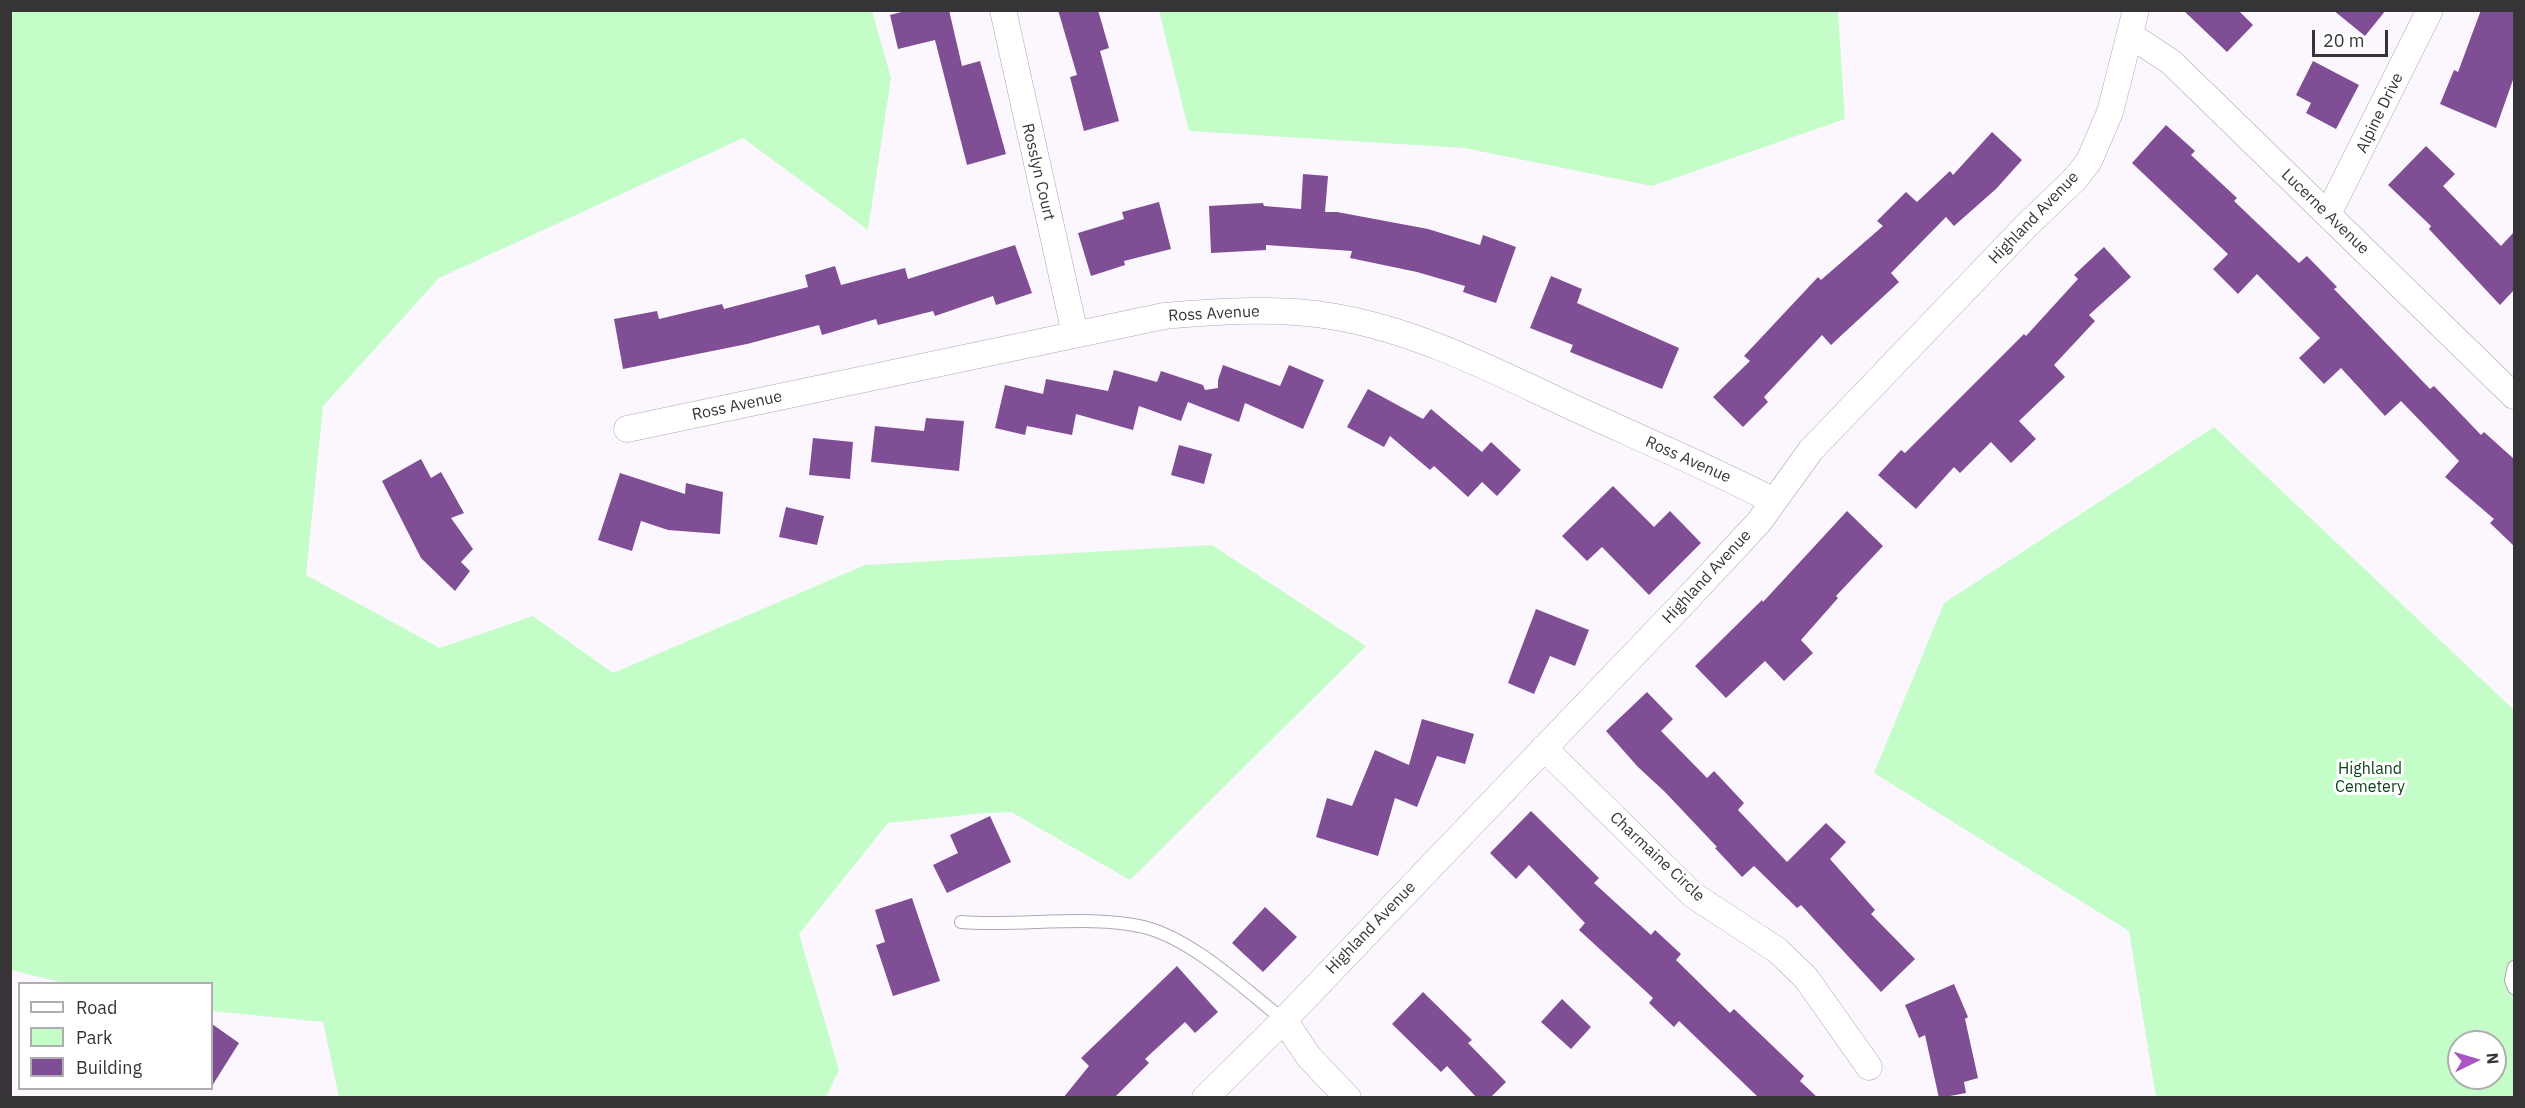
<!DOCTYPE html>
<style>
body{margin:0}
#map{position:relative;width:2525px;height:1108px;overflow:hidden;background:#fcf7ff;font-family:"IBM Plex Sans",sans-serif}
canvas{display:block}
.frame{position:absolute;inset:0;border:12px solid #373438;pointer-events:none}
.legend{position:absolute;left:18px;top:982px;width:195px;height:108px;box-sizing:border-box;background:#fff;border:2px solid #afaeaf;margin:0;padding:8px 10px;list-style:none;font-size:18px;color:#373438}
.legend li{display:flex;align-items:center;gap:12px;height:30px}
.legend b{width:30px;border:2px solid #afaeaf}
.north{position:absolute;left:2447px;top:1030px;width:60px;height:60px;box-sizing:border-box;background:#fff;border:2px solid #afaeaf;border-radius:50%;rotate:85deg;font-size:16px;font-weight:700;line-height:24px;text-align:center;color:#373438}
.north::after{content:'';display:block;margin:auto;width:21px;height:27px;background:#a955c4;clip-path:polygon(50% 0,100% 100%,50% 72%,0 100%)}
.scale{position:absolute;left:2312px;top:30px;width:76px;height:27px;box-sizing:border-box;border:3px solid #373438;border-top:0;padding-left:8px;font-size:18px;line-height:21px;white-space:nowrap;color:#373438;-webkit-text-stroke:4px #fff;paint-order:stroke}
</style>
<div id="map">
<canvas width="2525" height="1108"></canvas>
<div class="frame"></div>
<ul class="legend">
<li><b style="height:8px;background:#fff"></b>Road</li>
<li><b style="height:16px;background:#c4fdc8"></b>Park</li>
<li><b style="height:16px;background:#7f4e95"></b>Building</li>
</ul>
<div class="north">N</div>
<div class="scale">20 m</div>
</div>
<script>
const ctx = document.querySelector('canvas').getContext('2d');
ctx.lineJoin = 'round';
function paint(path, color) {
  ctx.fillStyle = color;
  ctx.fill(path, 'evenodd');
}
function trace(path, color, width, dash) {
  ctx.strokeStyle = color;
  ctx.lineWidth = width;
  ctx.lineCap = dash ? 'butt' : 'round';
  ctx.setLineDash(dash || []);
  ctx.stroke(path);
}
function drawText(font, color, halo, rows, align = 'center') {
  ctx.font = font + ' "IBM Plex Sans",sans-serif';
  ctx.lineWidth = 6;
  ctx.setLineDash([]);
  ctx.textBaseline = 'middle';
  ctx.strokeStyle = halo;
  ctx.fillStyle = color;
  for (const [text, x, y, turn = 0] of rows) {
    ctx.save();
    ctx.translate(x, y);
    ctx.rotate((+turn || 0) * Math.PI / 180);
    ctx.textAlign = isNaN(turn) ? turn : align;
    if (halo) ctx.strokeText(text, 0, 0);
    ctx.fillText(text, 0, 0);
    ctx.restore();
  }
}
const green = new Path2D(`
 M 10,11 L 872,11 L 891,78 L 868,230 L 743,138 L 439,278 L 323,406 L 306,575 L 440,648 L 533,616 L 613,673 L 865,565 L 1212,545 L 1366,646 L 1130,880 L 1011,812 L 985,813 L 888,823 L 799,934 L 839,1070 L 826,1097 L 339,1097 L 323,1022 L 212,1011 L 212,984 L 64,983 L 11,970 Z
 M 1159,11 L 1838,11 L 1845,119 L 1652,186 L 1464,148 L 1189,131 Z
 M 2214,427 L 2514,710 L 2514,1097 L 2156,1097 L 2129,931 L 1874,773 L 1944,603 ZM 2459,1042 L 2495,1042 L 2495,1078 L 2459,1078 Z`);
const building = new Path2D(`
 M 909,10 L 949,10 L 962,66 L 980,61 L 1006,154 L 967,165 L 935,40 L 898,49 L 890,15 Z
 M 1058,10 L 1098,10 L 1109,48 L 1100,51 L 1119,121 L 1084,131 L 1070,77 L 1077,75 Z
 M 2183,10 L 2238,10 L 2253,25 L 2227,52 Z
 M 2333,10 L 2386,10 L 2365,36 Z
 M 2481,10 L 2514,10 L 2514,77 L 2496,128 L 2440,104 L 2454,70 L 2458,72 Z
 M 2313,61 L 2359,85 L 2336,129 L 2306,113 L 2311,103 L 2296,95 Z
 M 2166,125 L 2195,151 L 2191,155 L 2237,198 L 2234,201 L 2299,263 L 2307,256 L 2337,287 L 2334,289 L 2430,389 L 2434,386 L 2481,435 L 2484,432 L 2514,459 L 2514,546 L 2490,523 L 2494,519 L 2445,477 L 2459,461 L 2401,401 L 2385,416 L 2341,368 L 2324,384 L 2299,358 L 2320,338 L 2257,274 L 2238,294 L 2213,269 L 2228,254 L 2132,163 Z
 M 1992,132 L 2022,160 L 1996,189 L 1954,226 L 1946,217 L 1891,273 L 1899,282 L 1831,345 L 1822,335 L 1764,397 L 1768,402 L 1743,427 L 1713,397 L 1750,361 L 1744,356 L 1818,277 L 1821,280 L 1883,226 L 1877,221 L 1906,192 L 1917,202 L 1950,171 L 1953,175 Z
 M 2426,146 L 2455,174 L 2443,186 L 2501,246 L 2514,232 L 2514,290 L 2500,305 L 2429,229 L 2431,226 L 2388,185 Z
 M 1303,174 L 1328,176 L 1325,212 L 1337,212 L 1428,229 L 1480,245 L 1483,235 L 1516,247 L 1496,303 L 1463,292 L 1465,286 L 1417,272 L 1350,258 L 1352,251 L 1266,245 L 1266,250 L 1211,253 L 1209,206 L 1263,203 L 1264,206 L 1301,209 Z
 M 1159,202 L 1171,249 L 1124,261 L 1125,265 L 1091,276 L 1078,233 L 1124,219 L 1122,212 Z
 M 1015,245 L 1032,293 L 996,305 L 993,296 L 935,316 L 933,311 L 878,325 L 876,319 L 822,335 L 819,325 L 747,344 L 623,369 L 614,319 L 657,311 L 659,319 L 722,304 L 724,309 L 808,287 L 805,275 L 835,266 L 841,285 L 905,268 L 908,279 Z
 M 2104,247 L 2131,277 L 2089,315 L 2095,321 L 2054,365 L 2065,377 L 2019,421 L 2036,439 L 2011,463 L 1991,442 L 1960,473 L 1954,467 L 1916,509 L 1878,475 L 1901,450 L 1905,453 L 2024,334 L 2026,336 L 2078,279 L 2074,275 Z
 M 1551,276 L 1582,289 L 1577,303 L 1679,348 L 1662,389 L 1570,352 L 1573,345 L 1530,328 Z
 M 1223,365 L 1280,386 L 1289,365 L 1324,380 L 1303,429 L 1245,403 L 1239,422 L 1188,402 L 1181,421 L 1139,406 L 1133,430 L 1076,414 L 1072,435 L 1027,426 L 1025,435 L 995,428 L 1005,385 L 1043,394 L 1046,379 L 1108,391 L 1114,370 L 1157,382 L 1161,371 L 1203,385 L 1205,390 L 1218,388 L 1218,380 Z
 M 1368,389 L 1423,419 L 1431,409 L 1482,452 L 1491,442 L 1521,470 L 1497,496 L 1482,482 L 1468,497 L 1434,466 L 1430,470 L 1390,436 L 1384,447 L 1347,427 Z
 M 926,418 L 964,421 L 959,471 L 871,462 L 875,426 L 924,431 Z
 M 813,438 L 853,442 L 850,479 L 809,475 Z
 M 1179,445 L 1212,454 L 1204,484 L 1171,475 Z
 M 421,459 L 431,478 L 441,472 L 464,513 L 451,518 L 473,549 L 461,562 L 470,571 L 455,591 L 421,558 L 382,481 Z
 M 620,473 L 685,494 L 686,483 L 723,492 L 720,534 L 668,530 L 641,521 L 632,551 L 598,540 Z
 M 1613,486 L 1654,527 L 1670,511 L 1701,543 L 1649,595 L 1602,547 L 1587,561 L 1562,536 Z
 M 786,507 L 824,516 L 817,545 L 779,537 Z
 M 1847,511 L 1883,546 L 1836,596 L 1838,598 L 1801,640 L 1813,653 L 1784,681 L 1765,661 L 1726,698 L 1695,666 L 1762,600 L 1763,602 Z
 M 1536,609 L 1589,630 L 1575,666 L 1550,656 L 1534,694 L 1508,683 Z
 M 1647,692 L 1673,719 L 1661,731 L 1707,778 L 1714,771 L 1744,803 L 1738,810 L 1787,862 L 1826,823 L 1846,842 L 1830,859 L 1875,910 L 1871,914 L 1915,959 L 1881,992 L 1801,905 L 1797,908 L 1754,866 L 1742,877 L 1715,848 L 1717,847 L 1665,792 L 1638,767 L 1606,731 Z
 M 1422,719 L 1474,734 L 1465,764 L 1437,756 L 1417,807 L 1395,798 L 1378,856 L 1316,837 L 1327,798 L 1352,806 L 1375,750 L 1409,765 Z
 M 1531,811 L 1599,878 L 1594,883 L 1651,935 L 1655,930 L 1681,954 L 1676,960 L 1730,1013 L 1734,1009 L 1779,1052 L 1804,1076 L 1800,1081 L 1818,1098 L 1759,1098 L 1679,1021 L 1674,1027 L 1649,1003 L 1653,998 L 1579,930 L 1585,923 L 1529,865 L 1516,879 L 1490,853 Z
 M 990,816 L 1011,862 L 947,893 L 933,865 L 958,853 L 950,835 Z
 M 912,898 L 940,981 L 893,996 L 876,945 L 885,942 L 875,910 Z
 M 1265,907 L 1297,937 L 1263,972 L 1232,943 Z
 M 1177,966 L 1218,1012 L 1195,1033 L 1185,1022 L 1145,1059 L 1149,1063 L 1114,1098 L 1063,1098 L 1089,1066 L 1081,1058 Z
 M 1954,984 L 1968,1017 L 1965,1019 L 1978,1078 L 1964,1082 L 1966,1093 L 1939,1098 L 1925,1035 L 1919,1038 L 1905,1005 Z
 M 1423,992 L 1472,1040 L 1468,1043 L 1506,1082 L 1490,1098 L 1477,1098 L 1447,1066 L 1441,1072 L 1392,1024 Z
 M 1562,999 L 1591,1027 L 1571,1049 L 1541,1022 Z
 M 212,1024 L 239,1043 L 212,1086 Z`);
const service = new Path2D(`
 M 961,922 C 1018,927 1091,914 1144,927 C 1194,940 1244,989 1284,1020
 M 2514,967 L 2511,980 L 2514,988`);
const minor = new Path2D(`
 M 1003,10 L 1075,334
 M 2130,35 L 2171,62 L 2514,396
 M 2328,214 L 2430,10
 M 627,429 L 1164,316 C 1221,311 1278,307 1336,317 C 1418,331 1497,372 1572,407 C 1640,438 1708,467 1774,501
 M 1544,748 L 1693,895 L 1777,950 L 1806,978 L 1869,1067
 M 1284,1020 L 1309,1057 L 1348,1098
 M 1205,1098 L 1284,1020 L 1690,596 L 1759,522 L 1811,450 L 2026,226 L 2075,179 L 2089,161 L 2110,112 L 2136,10`);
const streetNames = [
 ["Alpine Drive",2380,113,-64],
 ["Rosslyn Court",1038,172,77],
 ["Lucerne Avenue",2325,212,44],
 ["Highland Avenue",2034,218,-46],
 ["Ross Avenue",1214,314,-3],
 ["Ross Avenue",737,406,-12],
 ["Ross Avenue",1688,460,24],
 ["Highland Avenue",1707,577,-47],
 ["Charmaine Circle",1657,857,43],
 ["Highland Avenue",1371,928,-46]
];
const parkNames = [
 ["Highland",2370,769],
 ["Cemetery",2370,787]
];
paint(green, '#c4fdc8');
paint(building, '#7f4e95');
trace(service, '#ada8b0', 14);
trace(minor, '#ada8b0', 27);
trace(service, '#fff', 12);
trace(minor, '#fff', 26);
drawText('16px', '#373438', '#fff', streetNames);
drawText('16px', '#0d4318', '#fff', parkNames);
</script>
